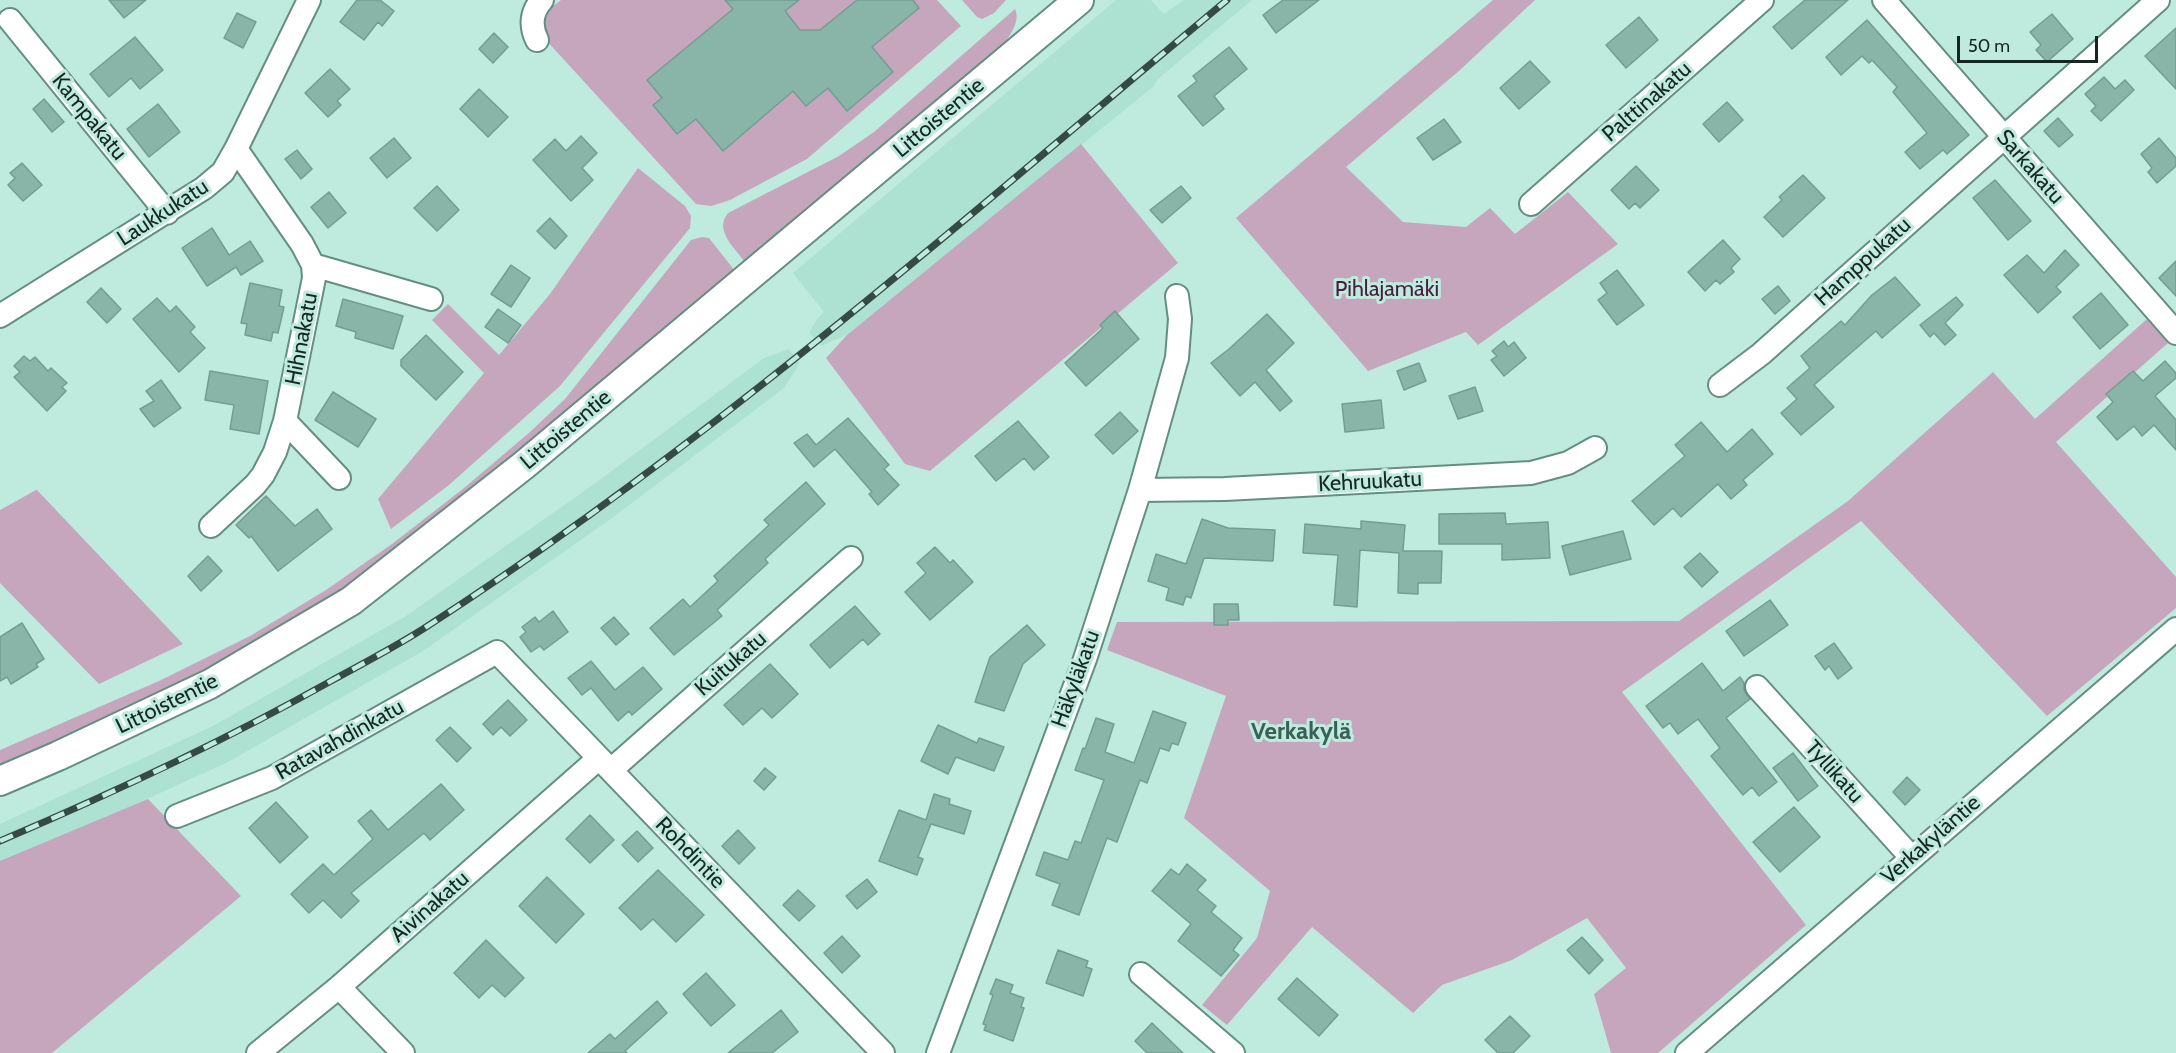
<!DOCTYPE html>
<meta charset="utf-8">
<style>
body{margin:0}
#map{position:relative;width:2176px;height:1053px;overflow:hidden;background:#bfebde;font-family:Cabin,sans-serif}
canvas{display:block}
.scale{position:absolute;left:1957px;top:36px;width:141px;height:27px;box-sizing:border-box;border:3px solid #162722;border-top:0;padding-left:8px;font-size:18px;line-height:21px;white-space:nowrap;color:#162722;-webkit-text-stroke:4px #bfebde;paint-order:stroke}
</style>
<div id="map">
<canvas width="2176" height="1053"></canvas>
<div class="scale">50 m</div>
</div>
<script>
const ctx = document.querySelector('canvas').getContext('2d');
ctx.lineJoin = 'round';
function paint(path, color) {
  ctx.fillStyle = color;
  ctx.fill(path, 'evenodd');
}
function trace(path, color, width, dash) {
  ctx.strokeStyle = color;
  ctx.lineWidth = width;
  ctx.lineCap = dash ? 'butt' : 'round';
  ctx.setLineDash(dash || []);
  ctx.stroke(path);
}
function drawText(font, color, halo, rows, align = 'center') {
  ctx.font = font + ' Cabin,sans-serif';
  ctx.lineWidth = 6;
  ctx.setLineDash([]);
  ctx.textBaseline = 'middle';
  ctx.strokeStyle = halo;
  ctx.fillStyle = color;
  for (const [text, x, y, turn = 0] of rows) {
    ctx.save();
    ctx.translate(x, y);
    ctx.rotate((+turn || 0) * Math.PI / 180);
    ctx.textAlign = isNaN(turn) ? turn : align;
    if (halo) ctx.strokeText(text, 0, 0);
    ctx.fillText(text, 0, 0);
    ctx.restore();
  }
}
const built = new Path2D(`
 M 1116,0 L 1151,0 L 1164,14 L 1184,0 L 1252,0 L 1158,79 L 1154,86 L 847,335 L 821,346 L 809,333 L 817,319 L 824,312 L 793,273 Z
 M 789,349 L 800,363 L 784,388 L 612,518 L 423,651 L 228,762 L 0,866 L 0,824 L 213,726 L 406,616 L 590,487 L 764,358 Z`);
const green = new Path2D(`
 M 561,0 L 937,0 L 961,26 L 807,159 L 730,200 L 711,206 L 696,204 L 545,39 L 541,16 Z
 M 962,0 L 1006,0 L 994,13 L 982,19 L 977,17 Z
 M 1493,0 L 1535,0 L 1460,70 L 1346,167 L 1403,222 L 1466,227 L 1490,208 L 1515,234 L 1568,192 L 1618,244 L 1478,345 L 1466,332 L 1368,371 L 1236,218 Z
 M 1015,9 C 1021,22 1009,36 1002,47 L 744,261 C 734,247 714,230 728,213 L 839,156 L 874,132 Z
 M 1081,144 L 1178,263 L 930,471 L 905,464 L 826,358 L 847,335 Z
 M 638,168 L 685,206 L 691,216 L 690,228 L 560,386 L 449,485 L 391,529 L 378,499 L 484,373 L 432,320 L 448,304 L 499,355 L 550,294 Z
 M 702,237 L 709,238 L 735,271 L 576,407 L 336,598 L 255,646 L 169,690 L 0,765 L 0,750 L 159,681 L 250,636 L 326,590 L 392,544 L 464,488 L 530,432 L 565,399 L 691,240 Z
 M 2147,319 L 2168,343 L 2056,442 L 2176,577 L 2176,608 L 2047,716 L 1861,521 L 1622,692 L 1806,925 L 1658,1053 L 1611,1053 L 1594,994 L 1626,968 L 1587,918 L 1512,960 L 1442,985 L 1413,1013 L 1312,927 L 1227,1025 L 1202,1005 L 1257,938 L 1270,891 L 1184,818 L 1226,696 L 1107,650 L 1117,622 L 1679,621 L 1848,501 L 1993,372 L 2035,419 Z
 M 36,490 L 37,490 L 183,644 L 99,684 L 0,583 L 0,510 Z
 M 148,799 L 241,896 L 52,1053 L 0,1053 L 0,861 Z`);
const building = new Path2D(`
 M 109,0 L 146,0 L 124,18 Z
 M 357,0 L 380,0 L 394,11 L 382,26 L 378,22 L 364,40 L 340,22 Z
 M 725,0 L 799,0 L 785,11 L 800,30 L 820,30 L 857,0 L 913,0 L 919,8 L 872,47 L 893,72 L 847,111 L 828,88 L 806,106 L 793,91 L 723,151 L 696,119 L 677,134 L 653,105 L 662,98 L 647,80 L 733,9 Z
 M 1283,0 L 1319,0 L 1276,33 L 1263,15 Z
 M 1805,0 L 1848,0 L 1792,49 L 1773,27 Z
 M 237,13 L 256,22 L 243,48 L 224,38 Z
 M 2052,14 L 2073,39 L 2047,62 L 2036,50 L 2041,45 L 2030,32 Z
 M 1639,17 L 1658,40 L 1626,68 L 1606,45 Z
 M 1867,20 L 1969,135 L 1947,154 L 1943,150 L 1920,169 L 1905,152 L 1927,133 L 1893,92 L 1897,87 L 1872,60 L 1869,63 L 1862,56 L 1841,75 L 1826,57 Z
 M 2176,28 L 2176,89 L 2145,56 Z
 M 494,33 L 508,47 L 493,63 L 479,49 Z
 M 135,37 L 163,70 L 140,89 L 131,78 L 109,97 L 90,74 Z
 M 1229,47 L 1247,69 L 1214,96 L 1224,109 L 1203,126 L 1178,96 L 1197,81 L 1193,76 Z
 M 1530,61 L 1550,82 L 1519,109 L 1500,88 Z
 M 330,69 L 350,89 L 337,101 L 341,105 L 328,117 L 305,93 Z
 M 2104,77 L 2115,89 L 2125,80 L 2134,90 L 2101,121 L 2091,111 L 2096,106 L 2085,94 Z
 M 479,89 L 508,117 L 488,137 L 460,109 Z
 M 44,99 L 64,122 L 52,132 L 33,109 Z
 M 1727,102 L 1743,120 L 1719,142 L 1703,124 Z
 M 158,104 L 180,132 L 149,157 L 127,129 Z
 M 2058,118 L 2073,135 L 2059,147 L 2044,131 Z
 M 1444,119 L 1461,142 L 1433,160 L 1417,138 Z
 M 581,136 L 597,153 L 582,168 L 593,180 L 571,201 L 533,160 L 555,139 L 566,151 Z
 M 394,138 L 411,158 L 387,178 L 370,158 Z
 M 2159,138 L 2176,158 L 2176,166 L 2157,183 L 2148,172 L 2152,168 L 2141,154 Z
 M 297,150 L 312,169 L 301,179 L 285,159 Z
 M 22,163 L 42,185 L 23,201 L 8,185 L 15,178 L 10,173 Z
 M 1636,166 L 1659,190 L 1640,208 L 1635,203 L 1629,209 L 1611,190 Z
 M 1803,175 L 1825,198 L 1783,237 L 1764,217 L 1782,200 L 1779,197 Z
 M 1995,180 L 2031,221 L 2008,240 L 1973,198 Z
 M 437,186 L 459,210 L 437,231 L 414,208 Z
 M 1181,186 L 1191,198 L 1162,223 L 1150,210 Z
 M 329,192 L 346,213 L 328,228 L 311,207 Z
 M 550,218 L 567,236 L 555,249 L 537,231 Z
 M 212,228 L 229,255 L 250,241 L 263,261 L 241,275 L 236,267 L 207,286 L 182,248 Z
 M 1723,240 L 1740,259 L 1731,268 L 1734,272 L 1720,284 L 1716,280 L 1705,291 L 1688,272 Z
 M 2065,250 L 2079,265 L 2056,287 L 2061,292 L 2038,313 L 2004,275 L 2027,255 L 2044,273 Z
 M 2176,261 L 2176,296 L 2159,278 Z
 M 511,265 L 530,278 L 511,307 L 491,294 Z
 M 1617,270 L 1644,305 L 1617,325 L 1598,300 L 1607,293 L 1600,283 Z
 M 1895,277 L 1920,305 L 1882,338 L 1876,331 L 1814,385 L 1834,407 L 1801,435 L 1781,413 L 1797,399 L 1787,388 L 1810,368 L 1801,356 L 1841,321 L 1845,325 L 1872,295 Z
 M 250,283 L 282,290 L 279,306 L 284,307 L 278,333 L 273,332 L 271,341 L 245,335 L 247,324 L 241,323 Z
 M 1778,286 L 1790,301 L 1775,314 L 1762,299 Z
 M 101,288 L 121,309 L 107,323 L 87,302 Z
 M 2101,293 L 2128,325 L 2100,349 L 2073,317 Z
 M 1956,297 L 1963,305 L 1945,323 L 1956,335 L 1945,345 L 1934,333 L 1930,337 L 1920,325 Z
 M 157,298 L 170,312 L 176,306 L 195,327 L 190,332 L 205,348 L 179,372 L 133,319 Z
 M 343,299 L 403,316 L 393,349 L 355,338 L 356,332 L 336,326 Z
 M 498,309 L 521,325 L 508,343 L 485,327 Z
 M 1115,311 L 1139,339 L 1086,386 L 1065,363 L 1103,328 L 1100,325 Z
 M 1267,314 L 1294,343 L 1266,370 L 1292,401 L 1280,411 L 1255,382 L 1240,396 L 1211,363 L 1229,349 Z
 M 426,335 L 463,372 L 436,400 L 401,366 L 401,360 Z
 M 1504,341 L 1508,347 L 1514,342 L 1526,358 L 1504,376 L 1491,360 L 1497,356 L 1492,351 Z
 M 24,356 L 30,361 L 35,357 L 48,371 L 51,368 L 67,383 L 62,387 L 66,391 L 47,411 L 14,377 L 20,372 L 14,366 Z
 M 2165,361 L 2176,373 L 2176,378 L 2155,396 L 2176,420 L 2176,450 L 2154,425 L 2142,436 L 2134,426 L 2117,440 L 2097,417 L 2113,402 L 2106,394 L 2133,371 L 2143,381 Z
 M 1419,363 L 1426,381 L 1404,390 L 1397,371 Z
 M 210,371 L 268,381 L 259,434 L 230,429 L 234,405 L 205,400 Z
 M 161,380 L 181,408 L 154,427 L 140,409 L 154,401 L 146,391 Z
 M 1475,387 L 1483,411 L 1458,419 L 1449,396 Z
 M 333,392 L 376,419 L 358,447 L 315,420 Z
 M 1381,400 L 1384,428 L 1345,432 L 1342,404 Z
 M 1120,412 L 1138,431 L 1113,454 L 1095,435 Z
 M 848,418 L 889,465 L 884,469 L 899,485 L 878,505 L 869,494 L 872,492 L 835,449 L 814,467 L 794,443 L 807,434 L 816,445 Z
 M 1018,421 L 1049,457 L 1034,470 L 1024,458 L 996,481 L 975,456 Z
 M 1701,422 L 1727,452 L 1752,429 L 1773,454 L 1743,480 L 1747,485 L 1731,499 L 1718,484 L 1681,517 L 1673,508 L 1654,525 L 1632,501 L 1685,456 L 1675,445 Z
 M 806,482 L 825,504 L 765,559 L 768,563 L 717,610 L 722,616 L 674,655 L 650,628 L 683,599 L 690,607 L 718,581 L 714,576 L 769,525 L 764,520 Z
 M 266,496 L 295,526 L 317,509 L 332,529 L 278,571 L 251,536 L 249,538 L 236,525 Z
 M 1505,513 L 1506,524 L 1548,522 L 1550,558 L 1502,560 L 1502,544 L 1439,544 L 1439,514 Z
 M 1202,519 L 1228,528 L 1275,530 L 1273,561 L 1204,558 L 1191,598 L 1186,596 L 1183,605 L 1166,600 L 1169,588 L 1148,581 L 1156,554 L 1186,564 Z
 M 1361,521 L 1405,525 L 1403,551 L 1442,551 L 1441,583 L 1418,583 L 1418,594 L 1398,593 L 1399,553 L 1360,550 L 1357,607 L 1334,605 L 1338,555 L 1303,553 L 1305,524 L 1361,529 Z
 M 1623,531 L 1631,559 L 1570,575 L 1562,546 Z
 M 935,547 L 950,563 L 953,560 L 973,582 L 930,620 L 905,592 L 926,573 L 917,563 Z
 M 1700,553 L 1718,572 L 1702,587 L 1684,567 Z
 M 208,556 L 222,571 L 201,591 L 188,576 Z
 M 1770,600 L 1788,625 L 1744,656 L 1726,631 Z
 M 1214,604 L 1238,604 L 1239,620 L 1228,620 L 1228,625 L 1214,625 Z
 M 855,606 L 880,634 L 868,645 L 863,639 L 830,668 L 810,645 Z
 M 553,611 L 568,632 L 544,650 L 540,646 L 531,652 L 520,637 L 526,632 L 522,627 L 535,617 L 539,622 Z
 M 614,617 L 629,634 L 616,645 L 601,628 Z
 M 22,623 L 44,659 L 36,664 L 38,667 L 11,684 L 7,677 L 0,681 L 0,637 Z
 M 1027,625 L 1045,645 L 1023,664 L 1004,711 L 975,702 L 990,657 Z
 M 1834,643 L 1852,668 L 1838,679 L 1829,666 L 1825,670 L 1815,656 Z
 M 591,661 L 615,690 L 643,667 L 662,689 L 632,715 L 629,711 L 618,721 L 591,688 L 582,695 L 568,678 Z
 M 1702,663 L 1723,691 L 1740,677 L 1744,683 L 1744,690 L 1750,699 L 1726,718 L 1777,782 L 1759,796 L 1752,787 L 1743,795 L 1711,756 L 1720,748 L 1698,719 L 1678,734 L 1670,723 L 1663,728 L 1646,706 Z
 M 770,664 L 798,694 L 772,718 L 762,708 L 743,725 L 724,705 Z
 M 508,700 L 527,720 L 510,736 L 501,727 L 493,735 L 483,724 Z
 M 1153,711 L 1186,723 L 1178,745 L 1172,743 L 1169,751 L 1160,748 L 1147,783 L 1140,780 L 1117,842 L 1107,838 L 1079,915 L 1052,905 L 1060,884 L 1036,875 L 1044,852 L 1068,860 L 1075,841 L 1081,843 L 1104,780 L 1075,770 L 1083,748 L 1085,749 L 1096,718 L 1114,724 L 1105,752 L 1134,763 Z
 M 938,725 L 977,743 L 979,738 L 1004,747 L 994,771 L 956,757 L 948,774 L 921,761 Z
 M 450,727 L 471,748 L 457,762 L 436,740 Z
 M 1793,753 L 1818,786 L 1798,801 L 1773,768 Z
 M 765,768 L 776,777 L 764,790 L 754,781 Z
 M 1907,777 L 1920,790 L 1905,805 L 1893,792 Z
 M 441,784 L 464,810 L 430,840 L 424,833 L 351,893 L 359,901 L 341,918 L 323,900 L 309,913 L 291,894 L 323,864 L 334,875 L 373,839 L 358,821 L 371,810 L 388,830 Z
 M 934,794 L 950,799 L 949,804 L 971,811 L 964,834 L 931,824 L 918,857 L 923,859 L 917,875 L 879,861 L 899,810 L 926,820 Z
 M 276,802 L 308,837 L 280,863 L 249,828 Z
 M 1794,807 L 1820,837 L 1780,872 L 1753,842 Z
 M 590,815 L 614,840 L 590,863 L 566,839 Z
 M 738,830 L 755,848 L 739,864 L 722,846 Z
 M 637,831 L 653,848 L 638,862 L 622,845 Z
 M 1187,864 L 1206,880 L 1197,890 L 1216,906 L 1211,912 L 1242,938 L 1233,950 L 1239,955 L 1221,976 L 1178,941 L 1191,924 L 1152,891 L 1171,869 L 1179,875 Z
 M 658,870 L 704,915 L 676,942 L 653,919 L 641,930 L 619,908 Z
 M 547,877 L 584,914 L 556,943 L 519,906 Z
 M 867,879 L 877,892 L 857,909 L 846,896 Z
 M 798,890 L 815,906 L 799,921 L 783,905 Z
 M 842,936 L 860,956 L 842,973 L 824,953 Z
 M 1582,937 L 1603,960 L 1589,974 L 1567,950 Z
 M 486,940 L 524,978 L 505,997 L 492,985 L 479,998 L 454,973 Z
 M 1058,950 L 1088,961 L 1086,967 L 1092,969 L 1083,996 L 1046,983 Z
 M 706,973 L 735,1005 L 711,1026 L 683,994 Z
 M 1297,978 L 1338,1015 L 1319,1036 L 1278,999 Z
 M 996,979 L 1013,985 L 1010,993 L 1024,998 L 1021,1007 L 1024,1008 L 1013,1041 L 984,1030 L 986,1025 L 983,1024 L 993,995 L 990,994 Z
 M 657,1001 L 667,1013 L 625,1051 L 627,1053 L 588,1053 L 610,1034 L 615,1039 Z
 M 781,1010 L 798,1032 L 772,1053 L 728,1053 Z
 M 1510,1016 L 1530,1036 L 1513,1053 L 1498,1053 L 1485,1040 Z
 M 1152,1023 L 1183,1053 L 1147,1053 L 1135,1041 Z`);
const minor = new Path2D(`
 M 1884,0 L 2176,333
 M 10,20 L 167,213
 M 537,40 C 530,26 531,12 542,0
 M 1531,204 L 1762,0
 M 313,265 L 431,299
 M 0,316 L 204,188 L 223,172 L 236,149 L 309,0
 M 1720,385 L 1761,354 L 2158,0
 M 285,421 L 339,478
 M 1140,490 L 1225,489 L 1531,473 L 1568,463 L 1595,448
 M 211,526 L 255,485 L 263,475 L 275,452 L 285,421 L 314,278 L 313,265 L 302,244 L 236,149
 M 1757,687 L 1911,857
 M 611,770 L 851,558
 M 177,816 L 272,778 L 497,652 L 883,1053
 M 1141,974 L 1233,1053
 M 339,987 L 403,1053
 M 258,1053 L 339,987 L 599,758
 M 938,1053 L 1085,659 L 1140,490 L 1177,358 L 1180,319 L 1177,296
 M 1687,1053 L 2176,629`);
const tertiary = new Path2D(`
 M 0,781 L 58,756 L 210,684 L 351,601 L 524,465 L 1079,0`);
const rail = new Path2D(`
 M 0,841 C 113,793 224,741 331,681 C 362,664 393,648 423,629 C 709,445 966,217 1227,0`);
const streetNames = [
 ["Palttinakatu",1647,102,-41],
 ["Kampakatu",89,117,51],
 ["Littoistentie",939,118,-40],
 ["Sarkakatu",2030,167,49],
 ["Laukkukatu",163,213,-33],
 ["Hamppukatu",1863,262,-42],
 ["Hihnakatu",302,339,-79],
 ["Littoistentie",566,430,-40],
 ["Kehruukatu",1370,482,-3],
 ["Kuitukatu",731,664,-41],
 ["Häkyläkatu",1076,679,-70],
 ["Littoistentie",167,704,-26],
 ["Ratavahdinkatu",340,740,-29],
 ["Tyllikatu",1834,772,48],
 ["Verkakyläntie",1931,840,-41],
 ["Rohdintie",690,853,46],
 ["Aivinakatu",430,907,-41]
];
const parkNames = [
 ["Pihlajamäki",1387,290]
];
const neighbourhoodNames = [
 ["Verkakylä",1301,732]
];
paint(built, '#ade1d2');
paint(green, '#c6a6bc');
paint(building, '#89b5a9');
trace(building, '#749d92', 1.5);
trace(minor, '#658e83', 26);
trace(tertiary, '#658e83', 32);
trace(minor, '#fff', 22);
trace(tertiary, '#fff', 28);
trace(rail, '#344a43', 7);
trace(rail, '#bfebde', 4.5, [14]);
drawText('22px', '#162722', '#bfebde', streetNames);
drawText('22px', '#491d3e', '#bfebde', parkNames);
drawText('bold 24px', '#386056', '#bfebde', neighbourhoodNames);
</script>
